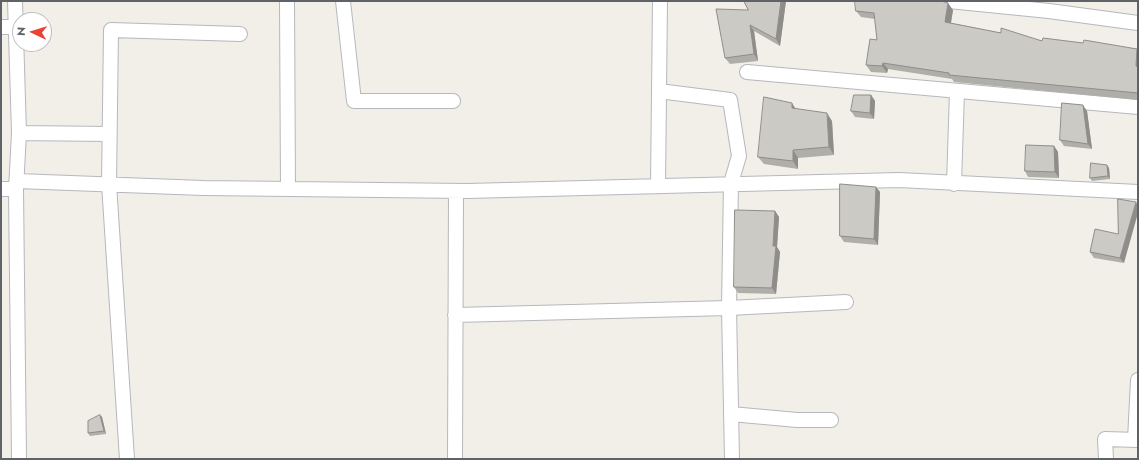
<!DOCTYPE html>
<style>
body{margin:0}
#map{position:relative;width:1139px;height:460px;overflow:hidden;background:#f1efe8;font-family:Jost,sans-serif}
canvas{display:block}
.frame{position:absolute;inset:0;border:2px solid #5f6368;pointer-events:none}
.north{position:absolute;left:12px;top:12px;width:40px;height:40px;box-sizing:border-box;background:#fff;border:1px solid #bfc1c3;border-radius:50%;rotate:274deg;font-size:11px;font-weight:700;line-height:16px;text-align:center;color:#5f6368}
.north::after{content:'';display:block;margin:auto;width:14px;height:18px;background:#ea4335;clip-path:polygon(50% 0,100% 100%,50% 72%,0 100%)}
</style>
<div id="map">
<canvas width="1139" height="460"></canvas>
<div class="frame"></div>
<div class="north">N</div>
</div>
<script>
const ctx = document.querySelector('canvas').getContext('2d');
ctx.lineJoin = 'round';
function trace(path, color, width, dash) {
  ctx.strokeStyle = color;
  ctx.lineWidth = width;
  ctx.lineCap = dash ? 'butt' : 'round';
  ctx.setLineDash(dash || []);
  ctx.stroke(path);
}
function paint(path, color) {
  ctx.fillStyle = color;
  ctx.fill(path, 'evenodd');
}
const minor = new Path2D(`
 M 15,1 L 19,133 L 16,189 L 19,459
 M 287,1 L 288,189
 M 343,1 L 354,101 L 453,101
 M 949,1 L 1049,11 L 1138,23
 M 1,27 L 15,27
 M 747,72 L 1138,107
 M 659,91 L 730,100 L 739,156 L 731,183 L 729,308 L 732,459
 M 19,133 L 109,134
 M 17,181 L 203,188 L 467,191 L 899,180 L 1138,192
 M 954,184 L 957,91
 M 658,186 L 660,1
 M 1,189 L 16,189
 M 455,315 L 729,308 L 846,302
 M 731,414 L 797,420 L 831,420
 M 1135,440 L 1138,380
 M 127,459 L 109,184 L 111,30 L 240,34
 M 455,459 L 456,191
 M 1106,459 L 1105,439 L 1138,440`);
const wall = new Path2D(`
 M 744,1 L 786,1 L 780,46 L 754,31 L 758,61 L 730,64 L 725,58 L 748,10 Z
 M 953,10 L 951,23 L 1042,41 L 1137,49 L 1138,51 L 1138,100 L 954,82 L 952,79 L 888,69 L 887,73 L 871,72 L 866,65 L 877,40 L 875,19 L 861,17 L 856,11 Z
 M 871,95 L 875,101 L 874,119 L 855,117 L 851,111 Z
 M 795,109 L 832,121 L 834,155 L 798,158 L 798,169 L 764,164 L 758,157 Z
 M 1087,111 L 1092,149 L 1064,146 L 1060,140 Z
 M 1054,146 L 1058,152 L 1059,178 L 1028,177 L 1025,171 Z
 M 1107,165 L 1109,168 L 1110,179 L 1092,181 L 1090,178 Z
 M 876,187 L 880,192 L 878,245 L 844,242 L 840,236 Z
 M 775,211 L 779,217 L 777,247 L 780,252 L 776,294 L 738,293 L 734,287 Z
 M 1118,234 L 1124,263 L 1094,258 L 1090,252 Z
 M 100,415 L 102,417 L 106,434 L 90,436 L 88,433 Z`);
const shadedWall = new Path2D(`
 M 781,1 L 786,1 L 780,46 L 776,39 Z
 M 948,3 L 953,10 L 950,28 L 945,22 Z
 M 750,25 L 754,31 L 758,61 L 754,54 Z
 M 1137,49 L 1138,51 L 1138,69 L 1136,66 Z
 M 883,63 L 888,69 L 887,73 L 882,66 Z
 M 871,95 L 875,101 L 874,119 L 870,113 Z
 M 792,103 L 797,111 L 792,108 Z
 M 1083,105 L 1087,111 L 1092,149 L 1088,144 Z
 M 827,113 L 832,121 L 834,155 L 829,147 Z
 M 1054,146 L 1058,152 L 1059,178 L 1055,172 Z
 M 793,150 L 798,158 L 798,169 L 793,161 Z
 M 1107,165 L 1109,168 L 1110,179 L 1108,176 Z
 M 876,187 L 880,192 L 878,245 L 874,239 Z
 M 1136,202 L 1138,206 L 1138,213 L 1124,263 L 1120,258 Z
 M 775,211 L 779,217 L 777,247 L 780,252 L 776,294 L 772,288 L 773,246 Z
 M 100,415 L 102,417 L 106,434 L 104,431 Z`);
const building = new Path2D(`
 M 744,1 L 781,1 L 776,39 L 750,25 L 754,54 L 725,58 L 716,9 L 748,10 Z
 M 855,1 L 941,1 L 948,3 L 945,22 L 1001,33 L 1001,28 L 1042,41 L 1043,38 L 1083,43 L 1084,40 L 1137,49 L 1136,66 L 1138,67 L 1138,93 L 949,75 L 949,73 L 883,63 L 882,66 L 866,65 L 870,39 L 877,40 L 874,13 L 856,11 Z
 M 854,95 L 871,95 L 870,113 L 851,111 Z
 M 764,97 L 792,103 L 792,108 L 827,113 L 829,147 L 793,150 L 793,161 L 758,157 Z
 M 1062,103 L 1083,105 L 1088,144 L 1060,140 Z
 M 1026,145 L 1054,146 L 1055,172 L 1025,171 Z
 M 1091,163 L 1107,165 L 1108,176 L 1090,178 Z
 M 840,184 L 876,187 L 874,239 L 840,236 Z
 M 1118,199 L 1136,202 L 1120,258 L 1090,252 L 1095,229 L 1118,234 Z
 M 735,210 L 775,211 L 773,246 L 776,246 L 772,288 L 734,287 Z
 M 100,415 L 104,431 L 88,433 L 88,421 Z`);
trace(minor, '#b5b8bc', 16);
trace(minor, '#fff', 14);
paint(wall, '#afaea9');
paint(shadedWall, '#8f8d8a');
paint(building, '#cccac5');
trace(building, '#8f8d8a', 1);
</script>
